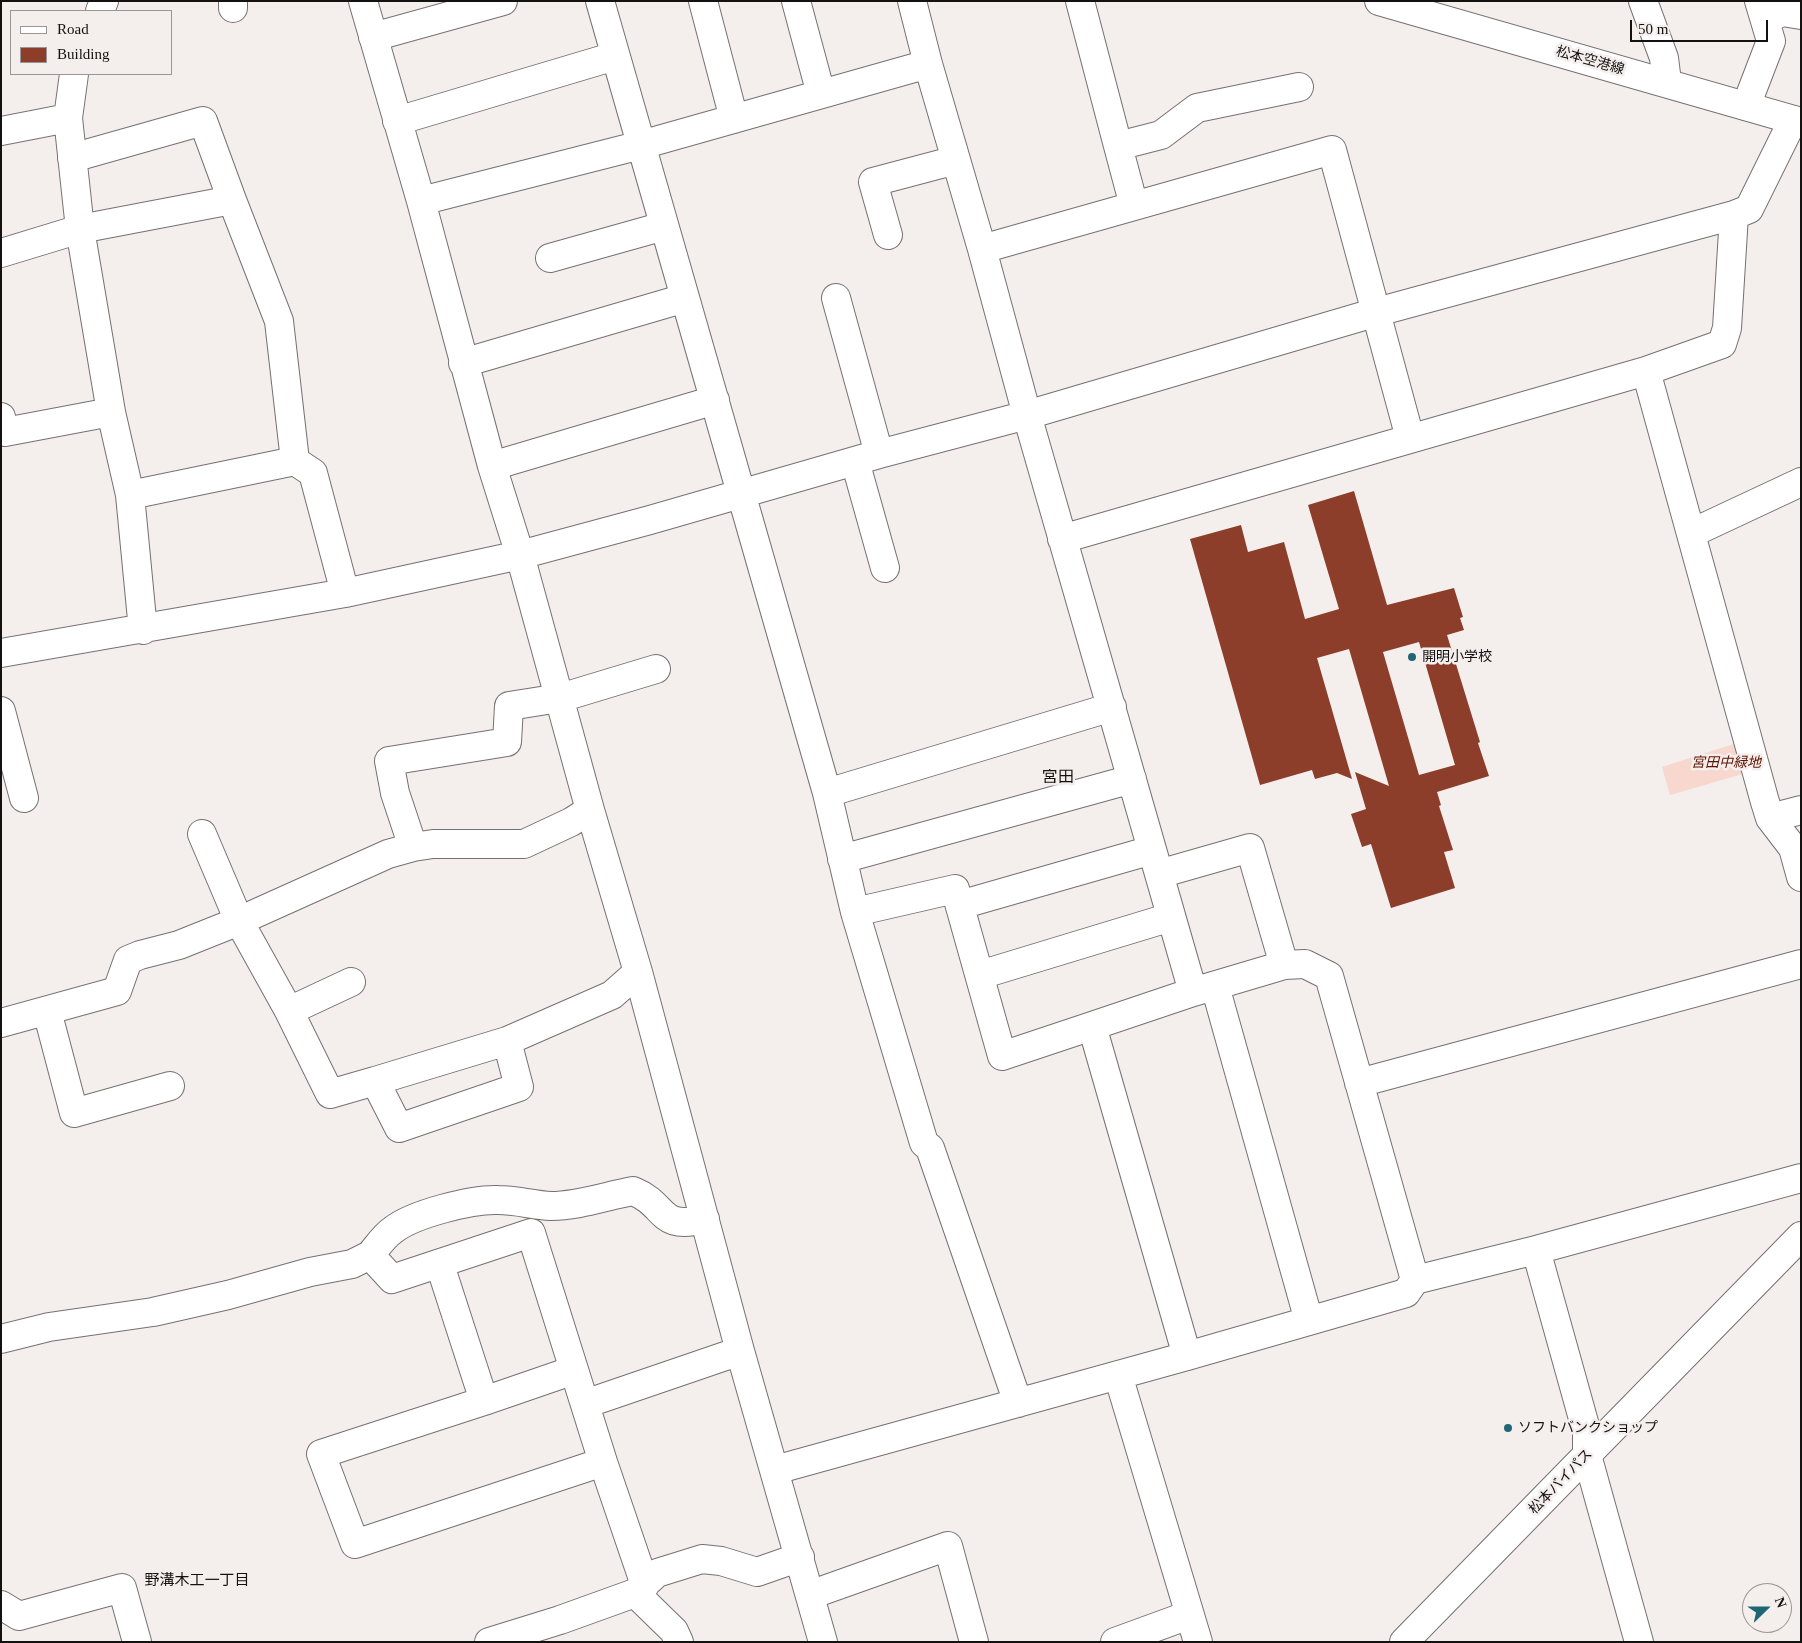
<!DOCTYPE html>
<meta charset="utf-8">
<style>
body{margin:0}
#map{position:relative;width:1802px;height:1643px;overflow:hidden;background:#f4eeed;font-family:"Times New Roman",serif}
canvas{display:block}
.frame{position:absolute;inset:0;border:2px solid #141211;pointer-events:none}
.legend{position:absolute;left:10px;top:10px;width:162px;height:65px;box-sizing:border-box;background:#f4eeed;border:1px solid #9a9695;margin:0;padding:6px 9px;list-style:none;font-size:15px;color:#141211}
.legend li{display:flex;align-items:center;gap:10px;height:25px}
.legend b{width:25px;border:1px solid #9a9695}
.north{position:absolute;left:1742px;top:1583px;width:50px;height:50px;box-sizing:border-box;background:#f4eeed;border:1px solid #9a9695;border-radius:50%;rotate:68deg;font-size:14px;font-weight:700;line-height:20px;text-align:center;color:#141211}
.north::after{content:'';display:block;margin:auto;width:18px;height:22px;background:#206776;clip-path:polygon(50% 0,100% 100%,50% 72%,0 100%)}
.scale{position:absolute;left:1630px;top:20px;width:138px;height:22px;box-sizing:border-box;border:2px solid #141211;border-top:0;padding-left:6px;font-size:15px;line-height:18px;white-space:nowrap;color:#141211;-webkit-text-stroke:4px #f4eeed;paint-order:stroke}
</style>
<div id="map">
<canvas width="1802" height="1643"></canvas>
<div class="frame"></div>
<ul class="legend">
<li><b style="height:6px;background:#fff"></b>Road</li>
<li><b style="height:14px;background:#8d3e2a"></b>Building</li>
</ul>
<div class="north">N</div>
<div class="scale">50 m</div>
</div>
<script>
const ctx = document.querySelector('canvas').getContext('2d');
ctx.lineJoin = 'round';
function paint(path, color) {
  ctx.fillStyle = color;
  ctx.fill(path, 'evenodd');
}
function trace(path, color, width, dash) {
  ctx.strokeStyle = color;
  ctx.lineWidth = width;
  ctx.lineCap = dash ? 'butt' : 'round';
  ctx.setLineDash(dash || []);
  ctx.stroke(path);
}
function drawText(font, color, halo, rows, align = 'center') {
  ctx.font = font + ' "Times New Roman","Noto Sans JP",serif';
  ctx.lineWidth = 5;
  ctx.setLineDash([]);
  ctx.textBaseline = 'middle';
  ctx.strokeStyle = halo;
  ctx.fillStyle = color;
  for (const [text, x, y, turn = 0] of rows) {
    ctx.save();
    ctx.translate(x, y);
    ctx.rotate((+turn || 0) * Math.PI / 180);
    ctx.textAlign = isNaN(turn) ? turn : align;
    if (halo) ctx.strokeText(text, 0, 0);
    ctx.fillText(text, 0, 0);
    ctx.restore();
  }
}
const green = new Path2D(`
 M 1737,743 L 1746,773 L 1670,795 L 1662,767 Z`);
const building = new Path2D(`
 M 1354,491 L 1387,605 L 1454,588 L 1463,617 L 1460,618 L 1464,630 L 1447,635 L 1480,742 L 1478,743 L 1489,776 L 1437,792 L 1441,805 L 1439,806 L 1453,850 L 1444,852 L 1455,888 L 1391,908 L 1371,844 L 1362,847 L 1351,814 L 1366,809 L 1355,772 L 1389,786 L 1349,649 L 1317,658 L 1352,779 L 1337,773 L 1315,779 L 1312,770 L 1260,785 L 1190,539 L 1241,525 L 1248,552 L 1284,542 L 1305,619 L 1339,609 L 1308,505 ZM 1419,642 L 1455,765 L 1419,775 L 1383,652 Z`);
const minor = new Path2D(`
 M 233,1 L 233,8
 M 363,1 L 421,201 L 492,466 L 520,555 L 590,810 L 638,972 L 740,1351 L 823,1642
 M 600,1 L 827,793 L 855,912 L 924,1143 L 930,1148 L 1018,1403
 M 703,1 L 734,119
 M 796,1 L 821,94
 M 912,1 L 928,64 L 982,249 L 1027,415 L 1193,992
 M 1080,1 L 1118,146
 M 1643,1 L 1664,58 L 1667,82
 M 100,11 L 104,1
 M 1765,20 L 1782,12 L 1801,15
 M 373,37 L 503,1
 M 74,74 L 68,118 L 80,229 L 111,412 L 130,495 L 143,630
 M 1746,106 L 1771,41 L 1759,1
 M 397,121 L 615,56
 M 1,131 L 68,118
 M 72,158 L 203,121 L 232,200
 M 421,201 L 641,145 L 928,64
 M 1134,206 L 1118,146 L 1161,135 L 1197,108 L 1299,87
 M 888,235 L 873,182 L 956,160
 M 982,249 L 1332,150 L 1410,438
 M 1,253 L 80,229 L 232,200 L 279,321 L 295,461 L 313,473 L 345,593
 M 550,258 L 664,226
 M 836,298 L 879,454
 M 463,363 L 685,298
 M 1646,371 L 1765,802 L 1770,818 L 1793,848 L 1801,877
 M 1,417 L 5,432 L 111,412
 M 855,461 L 885,568
 M 492,466 L 715,400
 M 130,495 L 295,461
 M 1692,533 L 1801,482
 M 1062,539 L 1646,371 L 1722,344 L 1727,328 L 1734,215
 M 1,653 L 345,593 L 520,555 L 650,520 L 879,454 L 1027,415 L 1377,312 L 1734,215 L 1749,209 L 1793,120
 M 1,711 L 24,798
 M 827,793 L 1112,707
 M 1770,818 L 1801,810
 M 202,834 L 239,921 L 289,1011 L 330,1094 L 375,1081 L 399,1128 L 519,1087 L 507,1041 L 612,995 L 638,972
 M 413,847 L 395,793 L 389,761 L 507,742 L 509,706 L 560,698 L 656,669
 M 842,859 L 1132,779
 M 1159,874 L 1250,848 L 1284,965
 M 960,905 L 1152,850
 M 855,912 L 955,889 L 1002,1056 L 1092,1026
 M 980,975 L 1171,917
 M 1215,986 L 1309,1321
 M 47,1011 L 74,1113 L 170,1086
 M 289,1011 L 351,982
 M 1,1023 L 117,991 L 128,960 L 140,955 L 179,945 L 239,921 L 388,854 L 413,847 L 433,844 L 524,844 L 571,822 L 590,810
 M 375,1081 L 507,1041
 M 1359,1083 L 1801,964
 M 1536,1250 L 1587,1433 L 1587,1455 L 1639,1642
 M 370,1255 C 377,1247 384,1236 393,1230 C 413,1214 472,1199 498,1200 C 516,1200 533,1205 551,1206 C 578,1206 606,1196 633,1191 C 668,1205 657,1231 705,1219
 M 440,1265 L 484,1401 L 321,1454 L 355,1544 L 603,1462
 M 1,1339 L 49,1327 L 153,1312 L 228,1295 L 310,1272 L 352,1264 L 370,1255 L 392,1279 L 531,1233 L 603,1462 L 645,1585
 M 1187,1356 L 1092,1026 L 1193,992 L 1284,965 L 1305,964 L 1329,976 L 1415,1280
 M 1118,1375 L 1198,1642
 M 484,1401 L 574,1370
 M 585,1404 L 740,1351
 M 775,1470 L 1187,1356 L 1406,1293 L 1415,1280 L 1536,1250 L 1801,1178
 M 635,1593 L 674,1631 L 679,1642
 M 810,1595 L 948,1546 L 974,1642
 M 1,1605 L 19,1616 L 122,1588 L 137,1642
 M 489,1642 L 560,1620 L 635,1593 L 657,1573 L 702,1559 L 721,1561 L 757,1572 L 800,1557
 M 1115,1642 L 1189,1615`);
const major = new Path2D(`
 M 1379,1 L 1801,122`);
const highway = new Path2D(`
 M 1404,1642 L 1801,1236`);
const markers = [
 [1412,657,5,"#206776"],
 [1508,1428,5,"#206776"]
];
const streetNames = [
 ["松本空港線",1590,61,16],
 ["松本バイパス",1561,1482,-46]
];
const poiNames = [
 ["開明小学校",1422,657],
 ["ソフトバンクショップ",1518,1428]
];
const parkNames = [
 ["宮田中緑地",1726,763]
];
const neighbourhoodNames = [
 ["野溝木工一丁目",197,1581]
];
const quarterNames = [
 ["宮田",1058,778]
];
paint(green, '#f7d7ce');
paint(building, '#8d3e2a');
trace(minor, '#767170', 30);
trace(major, '#767170', 30);
trace(highway, '#767170', 30);
trace(minor, '#fff', 28);
trace(major, '#fff', 28);
trace(highway, '#fff', 28);
for (const [x, y, r, color] of markers) {
  const dot = new Path2D();
  dot.arc(x, y, r, 0, 2 * Math.PI);
  ctx.fillStyle = color;
  ctx.fill(dot);
  trace(dot, '#f4eeed', 2);
}
drawText('14px', '#141211', '#f4eeed', streetNames);
drawText('14px', '#141211', '#f4eeed', poiNames, 'left');
drawText('italic 14px', '#611300', '#f4eeed', parkNames);
drawText('15px', '#141211', '#f4eeed', neighbourhoodNames);
drawText('16px', '#141211', '#f4eeed', quarterNames);
</script>
